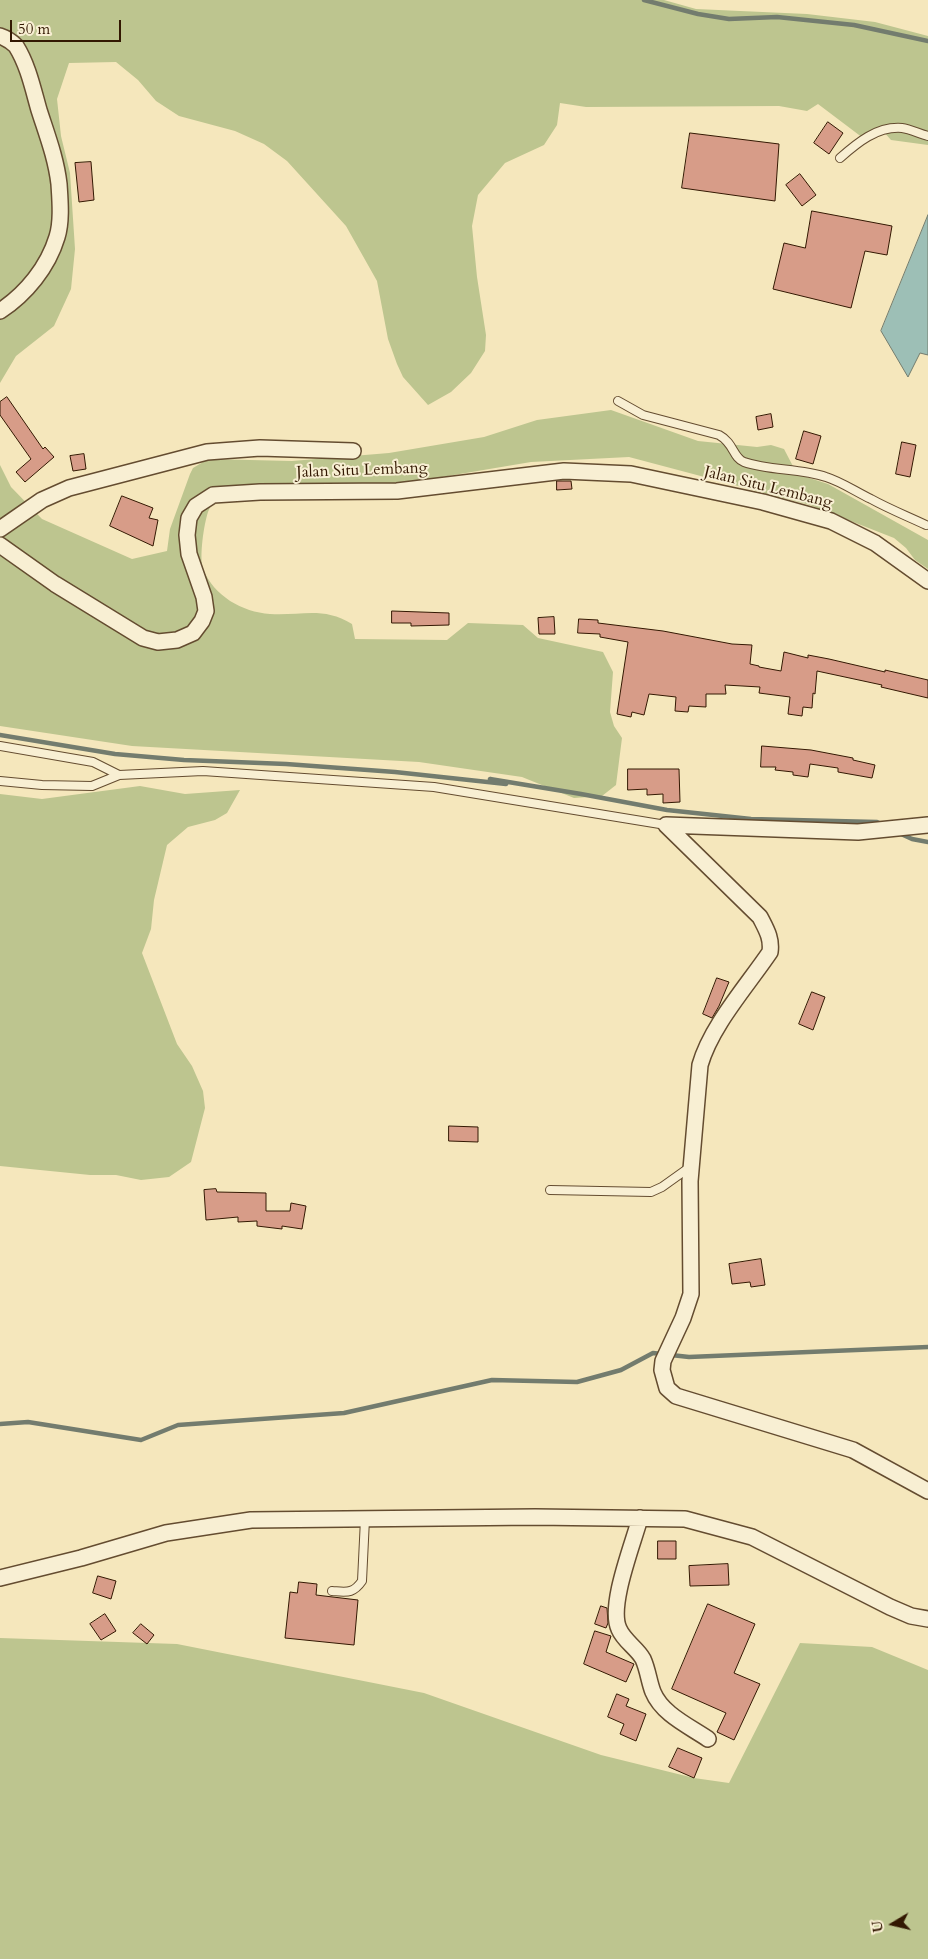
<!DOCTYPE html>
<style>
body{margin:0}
#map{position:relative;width:928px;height:1959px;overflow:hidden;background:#f5e7bc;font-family:Cardo,serif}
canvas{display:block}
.north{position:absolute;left:868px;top:1899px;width:50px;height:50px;-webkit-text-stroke:4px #f8efd3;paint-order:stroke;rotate:261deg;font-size:14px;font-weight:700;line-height:20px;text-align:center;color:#331802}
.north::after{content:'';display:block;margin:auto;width:18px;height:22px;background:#331802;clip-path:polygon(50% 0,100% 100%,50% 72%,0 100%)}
.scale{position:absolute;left:10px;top:20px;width:111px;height:22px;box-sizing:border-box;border:2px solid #331802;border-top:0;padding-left:6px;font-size:15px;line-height:18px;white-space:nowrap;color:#331802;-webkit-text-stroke:4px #f8efd3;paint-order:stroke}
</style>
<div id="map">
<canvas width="928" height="1959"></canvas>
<div class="north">U</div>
<div class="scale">50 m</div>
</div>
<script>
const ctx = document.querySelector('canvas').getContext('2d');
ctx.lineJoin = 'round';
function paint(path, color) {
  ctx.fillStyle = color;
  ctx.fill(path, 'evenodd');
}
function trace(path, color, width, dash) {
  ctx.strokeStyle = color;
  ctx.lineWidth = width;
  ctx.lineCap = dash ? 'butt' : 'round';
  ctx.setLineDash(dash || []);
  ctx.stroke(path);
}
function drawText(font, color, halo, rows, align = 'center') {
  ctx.font = font + ' Cardo,serif';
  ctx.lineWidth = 4;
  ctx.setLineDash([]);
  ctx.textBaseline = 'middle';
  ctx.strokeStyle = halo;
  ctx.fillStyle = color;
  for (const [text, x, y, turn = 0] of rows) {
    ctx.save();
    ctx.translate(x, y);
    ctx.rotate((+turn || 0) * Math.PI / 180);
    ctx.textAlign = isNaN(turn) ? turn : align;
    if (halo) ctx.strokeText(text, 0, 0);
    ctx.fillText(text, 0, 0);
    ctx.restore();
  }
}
const green = new Path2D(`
 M 0,0 L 664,0 L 696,9 L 807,14 L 875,22 L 928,36 L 928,145 L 891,140 L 883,131 L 863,138 L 818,104 L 807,111 L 779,106 L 586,107 L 560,103 L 557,125 L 544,145 L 505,163 L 478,195 L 472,226 L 477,277 L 486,335 L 485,351 L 471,373 L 451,392 L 428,405 L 403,377 L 397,364 L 388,339 L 377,281 L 346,226 L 287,161 L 264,144 L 235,131 L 179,116 L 156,101 L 138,80 L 116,62 L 69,63 L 57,99 L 61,136 L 70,173 L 75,249 L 71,289 L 54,326 L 16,356 L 0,383 Z
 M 611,410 L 698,441 L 757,447 L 771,445 L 784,449 L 797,474 L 828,484 L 928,540 L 928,569 L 915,560 L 906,548 L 894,538 L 810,505 L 629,457 L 531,462 L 424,480 L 372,486 L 223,489 C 218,496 211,504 208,512 C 204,524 199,557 203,569 C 214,596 242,612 270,614 C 301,616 323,606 352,624 L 355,639 L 447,640 L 468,623 L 523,625 L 538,638 L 603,652 L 613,672 L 610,712 L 614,726 L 622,738 L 616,785 L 602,796 L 574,798 L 522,777 L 419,762 L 132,746 L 0,726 L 0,465 L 11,487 L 42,519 L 132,559 L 167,551 L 170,529 L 190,474 L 193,468 L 208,459 L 292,461 L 389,453 L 484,437 L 537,420 Z
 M 140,786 L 185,794 L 240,790 L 227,813 L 215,820 L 188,827 L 167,845 L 154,900 L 151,929 L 142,953 L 177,1044 L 192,1066 L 203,1091 L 205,1108 L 191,1162 L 169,1177 L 141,1180 L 116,1175 L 90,1175 L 0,1166 L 0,794 L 42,799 Z
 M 0,1638 L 177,1644 L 424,1693 L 601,1755 L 694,1778 L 729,1783 L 800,1643 L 872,1647 L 928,1670 L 928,1959 L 0,1959 Z`);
const water = new Path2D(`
 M 928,215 L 928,355 L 920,353 L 908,377 L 881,331 Z`);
const stream = new Path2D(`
 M 644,0 L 698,14 L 729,19 L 777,17 L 854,25 L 928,41
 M 0,735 L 115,754 L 184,760 L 286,764 L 395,772 L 506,784 L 490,779 L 581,794 L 667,810 L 751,819 L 877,822 L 883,825
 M 899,833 L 912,839 L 928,842
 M 0,1424 L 28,1422 L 141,1440 L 178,1425 L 344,1413 L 492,1380 L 577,1382 L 621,1370 L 653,1353 L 689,1357 L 928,1347`);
const building = new Path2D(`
 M 828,122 L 843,133 L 829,154 L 814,143 Z
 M 690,133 L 779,144 L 775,201 L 682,188 Z
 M 91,162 L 94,200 L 79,202 L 75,163 Z
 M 800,174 L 816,195 L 802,206 L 786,185 Z
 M 812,211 L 892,226 L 887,255 L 865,251 L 851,308 L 773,289 L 784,243 L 805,248 Z
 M 7,397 L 43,449 L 45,447 L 54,457 L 25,482 L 16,472 L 31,459 L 0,415 L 0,402 Z
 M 771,414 L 773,427 L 758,430 L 756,417 Z
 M 804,431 L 821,436 L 813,464 L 796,459 Z
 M 902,442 L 916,445 L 910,477 L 896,474 Z
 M 84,454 L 86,469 L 73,471 L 70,456 Z
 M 557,481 L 571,481 L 572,489 L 557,490 Z
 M 122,496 L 153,508 L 149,518 L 158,520 L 153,546 L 110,526 Z
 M 392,611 L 449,613 L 449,625 L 411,626 L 411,623 L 392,623 Z
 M 554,617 L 555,634 L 539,634 L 538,618 Z
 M 579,619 L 598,620 L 598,623 L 663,631 L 732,644 L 752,645 L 750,664 L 759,666 L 759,667 L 781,671 L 784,652 L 808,658 L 808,655 L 829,659 L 885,672 L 885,670 L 928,680 L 928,698 L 881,687 L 882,685 L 817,671 L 815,694 L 813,693 L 812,708 L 803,707 L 802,716 L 788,714 L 790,697 L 759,693 L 760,687 L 725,685 L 726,694 L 706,694 L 706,707 L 689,706 L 688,712 L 675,711 L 676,697 L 649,694 L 644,715 L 632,712 L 631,717 L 617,714 L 628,642 L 600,637 L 600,634 L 578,633 Z
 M 762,746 L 811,750 L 853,758 L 853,760 L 875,765 L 872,778 L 838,772 L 838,768 L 810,764 L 808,777 L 793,775 L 793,772 L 775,770 L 776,767 L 761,767 Z
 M 628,769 L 679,769 L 680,802 L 663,803 L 663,794 L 647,795 L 647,789 L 628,790 Z
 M 717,978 L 729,982 L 719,1006 L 712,1018 L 703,1014 Z
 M 812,992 L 825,997 L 813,1030 L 799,1024 Z
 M 449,1126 L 478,1127 L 478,1142 L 449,1141 Z
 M 216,1189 L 217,1192 L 266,1193 L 266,1211 L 290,1211 L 291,1203 L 306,1206 L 302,1229 L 282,1226 L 282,1229 L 257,1226 L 257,1221 L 238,1222 L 238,1217 L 206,1220 L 204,1190 Z
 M 761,1259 L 765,1285 L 751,1287 L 750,1282 L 732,1284 L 729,1264 Z
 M 658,1541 L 676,1541 L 676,1559 L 658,1559 Z
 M 728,1564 L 729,1585 L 690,1586 L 689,1566 Z
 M 98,1576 L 116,1581 L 111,1599 L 93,1593 Z
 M 299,1582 L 317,1584 L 316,1595 L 358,1600 L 354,1645 L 285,1638 L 290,1592 L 297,1593 Z
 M 708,1604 L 755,1624 L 734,1673 L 760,1684 L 734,1740 L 717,1732 L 726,1713 L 672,1689 Z
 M 601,1606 L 607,1608 L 608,1623 L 606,1628 L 595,1624 Z
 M 105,1614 L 116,1631 L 101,1640 L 90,1624 Z
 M 141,1624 L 154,1635 L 147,1644 L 133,1633 Z
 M 595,1631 L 611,1636 L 606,1652 L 634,1664 L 626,1682 L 584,1664 Z
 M 617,1694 L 629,1699 L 626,1706 L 646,1714 L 636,1741 L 620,1734 L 624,1724 L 608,1717 Z
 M 678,1748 L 702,1758 L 694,1778 L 669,1767 Z`);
const lane = new Path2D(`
 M 840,158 C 857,143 877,126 902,128 C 910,129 920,134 928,136
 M 618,401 L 643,415 L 719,435 C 734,443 733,458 744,462 C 770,471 800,468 826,477 C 842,482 856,492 871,499 C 889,509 907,516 926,525
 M 0,746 L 93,762 L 119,775
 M 0,781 L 42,785 L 92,786 L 119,775 L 203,771 L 434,787 L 666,825
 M 550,1190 L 651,1192 L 662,1187 L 690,1167
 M 332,1591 C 347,1592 353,1594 362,1581 L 365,1519`);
const street = new Path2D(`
 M 0,36 C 6,38 12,42 16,46 C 28,65 33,89 39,110 C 47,135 56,158 59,184 C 60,200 62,221 57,237 C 48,267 26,294 0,311
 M 0,529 L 42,500 L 69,488 L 207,452 L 260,448 L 353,451
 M 0,545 L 55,584 L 143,638 L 158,642 L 177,640 L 193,633 L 202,621 L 206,611 L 204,597 L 189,554 L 187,535 L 189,518 L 196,506 L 213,495 L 260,492 L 397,491 L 564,471 L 631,474 L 763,502 L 831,521 L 875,543 L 928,581
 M 666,825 L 760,917 C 766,929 772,938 770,952 C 747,986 711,1026 700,1065 L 690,1181 L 691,1294 L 683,1318 L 663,1361 L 662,1370 L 667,1388 L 676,1396 L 853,1450 L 928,1491
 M 666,825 L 858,832 L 928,825
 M 640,1518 C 633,1544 608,1606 619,1629 C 624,1641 637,1648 643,1659 C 648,1670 649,1682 653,1692 C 662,1714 689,1726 708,1739
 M 0,1578 L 81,1558 L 166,1533 L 251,1520 L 535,1517 L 685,1519 L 752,1537 L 890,1607 L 911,1616 L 928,1619`);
const streetNames = [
 ["Jalan Situ Lembang",362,471,-2],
 ["Jalan Situ Lembang",768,488,14]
];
paint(green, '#bdc58f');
paint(water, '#9dbfb6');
trace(water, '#737c6e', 1);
trace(stream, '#737c6e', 4.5);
paint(building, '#d79c88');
trace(building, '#331802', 1);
trace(lane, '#644c30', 10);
trace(street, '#644c30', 18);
trace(lane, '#f8efd3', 8);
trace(street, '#f8efd3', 15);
drawText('16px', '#331802', '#f8efd3', streetNames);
</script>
